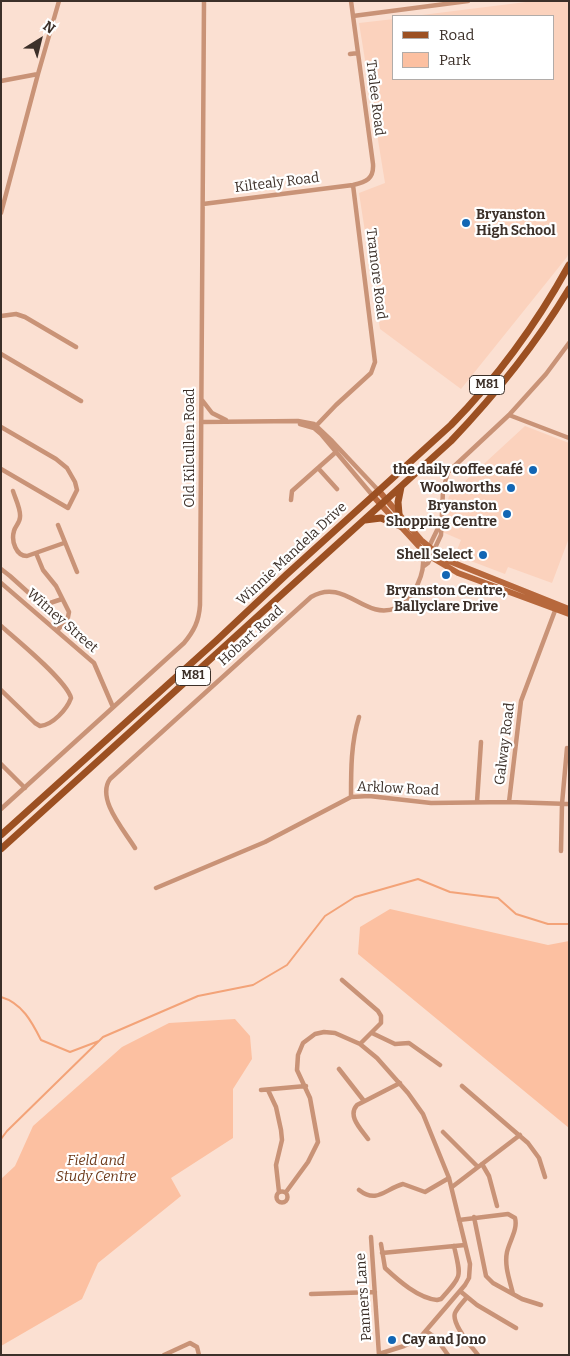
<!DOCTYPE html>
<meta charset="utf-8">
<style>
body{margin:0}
#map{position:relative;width:570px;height:1356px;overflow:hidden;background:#fbe0d2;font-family:Bitter,serif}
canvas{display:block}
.frame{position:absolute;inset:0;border:2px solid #3c3029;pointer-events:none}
.legend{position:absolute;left:392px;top:15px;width:162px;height:65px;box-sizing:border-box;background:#fff;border:1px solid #b1aca9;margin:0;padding:6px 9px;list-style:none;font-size:15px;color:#3c3029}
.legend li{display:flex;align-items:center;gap:10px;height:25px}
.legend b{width:25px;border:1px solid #b1aca9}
.north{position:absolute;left:15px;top:15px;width:50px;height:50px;-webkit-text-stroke:4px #fff;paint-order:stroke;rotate:36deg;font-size:14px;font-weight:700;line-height:20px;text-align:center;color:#3c3029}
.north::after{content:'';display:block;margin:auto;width:18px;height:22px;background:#3c3029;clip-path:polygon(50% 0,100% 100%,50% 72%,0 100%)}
</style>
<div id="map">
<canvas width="570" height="1356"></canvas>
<div class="frame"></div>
<ul class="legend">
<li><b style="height:6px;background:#9c5022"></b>Road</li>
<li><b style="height:14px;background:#fcc0a1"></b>Park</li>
</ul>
<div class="north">N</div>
</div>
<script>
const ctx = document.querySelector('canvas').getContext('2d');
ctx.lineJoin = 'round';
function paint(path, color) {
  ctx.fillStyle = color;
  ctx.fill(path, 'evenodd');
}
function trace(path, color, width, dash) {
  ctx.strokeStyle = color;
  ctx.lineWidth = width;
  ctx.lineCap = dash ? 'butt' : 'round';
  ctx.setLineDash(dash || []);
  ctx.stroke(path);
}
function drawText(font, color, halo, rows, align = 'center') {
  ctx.font = font + ' Bitter,serif';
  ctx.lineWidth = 4.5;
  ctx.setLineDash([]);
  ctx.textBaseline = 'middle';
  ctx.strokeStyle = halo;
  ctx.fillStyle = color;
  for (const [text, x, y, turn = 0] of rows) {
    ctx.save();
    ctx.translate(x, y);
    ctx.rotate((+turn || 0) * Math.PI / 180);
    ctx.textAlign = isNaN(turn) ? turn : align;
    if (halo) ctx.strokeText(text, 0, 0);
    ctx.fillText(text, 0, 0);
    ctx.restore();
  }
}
const built = new Path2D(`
 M 534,1 L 569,1 L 569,252 L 567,257 L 461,389 L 380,329 L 359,193 L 385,183 L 359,23 L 394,19 L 394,79 L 554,79 L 554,16 L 414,16 Z
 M 525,426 L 569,443 L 569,538 L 552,583 L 508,567 L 505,574 L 455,555 L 461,540 L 440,531 L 449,496 Z`);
const green = new Path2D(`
 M 390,909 L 548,945 L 569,941 L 569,1128 L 358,954 L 360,927 Z
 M 235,1019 L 250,1036 L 252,1059 L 233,1089 L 233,1138 L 171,1178 L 181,1196 L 98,1263 L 82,1299 L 1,1346 L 1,1179 L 15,1166 L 33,1126 L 122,1047 L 169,1023 Z`);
const stream = new Path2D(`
 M 1,997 C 22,1003 32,1022 41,1040 L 70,1052 L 99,1041
 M 1,1139 L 7,1131 L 103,1037 L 198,996 L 253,985 L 287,965 L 325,916 L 355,897 L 418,879 L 450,892 L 498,898 L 516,914 L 548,924 L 569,924`);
const street = new Path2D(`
 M 353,16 L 468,1
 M 350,54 L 358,53
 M 1,81 L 38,74
 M 203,204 L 353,185 C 366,182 374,179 373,164 L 351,1
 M 1,213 L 38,74 L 59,1
 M 1,316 L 16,314 L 25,317 L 76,347
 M 1,354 L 81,401
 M 202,400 L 212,413 L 226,420
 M 509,415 L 569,438
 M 201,422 L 298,421 L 314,424 L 332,441 L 379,491
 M 300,424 L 314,428 L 321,434 L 373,496
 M 1,427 L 56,459 L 67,468 L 75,482 L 77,490 L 68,508 L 1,469
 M 314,428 L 336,405 L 371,373 L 375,362 L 353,185
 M 318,468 L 337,489
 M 13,491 C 15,498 21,509 20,517 C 20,523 15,526 14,531 C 11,541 16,556 27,556 L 64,543
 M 291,500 L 292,491 L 336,452
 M 58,525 L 77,572
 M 36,553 L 43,570 L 56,586 L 69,612 L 68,617 L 57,631
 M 424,566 L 428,563 L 441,535 L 443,490 L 448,472 L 509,415 L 546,374 L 569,343
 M 1,569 L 10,576 L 40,603 L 47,604 L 62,599
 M 1,583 L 94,663 L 113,707
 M 1,626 C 16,639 67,681 71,698 C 67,709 53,725 40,726 L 35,723 L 1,690
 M 1,764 L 25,788
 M 351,797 C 351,769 351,743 359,717
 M 477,802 L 481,742
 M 509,802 L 521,701 L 556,608
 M 1,809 L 184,643 C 194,631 199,621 200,605 L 204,1
 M 135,848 C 124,830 96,799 110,779 L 311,597 C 345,577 364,621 396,608 C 403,605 409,599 413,593 C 419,583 424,570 423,559 L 442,520
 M 561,851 L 562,804 L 567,748
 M 156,888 L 265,842 L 351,797 L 369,796 L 431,803 L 509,802 L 569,804
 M 342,980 L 378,1011 L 381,1016 L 381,1023 L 360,1044
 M 372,1033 L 395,1044 L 409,1043 L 440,1065
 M 339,1069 L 364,1101
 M 462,1086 L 528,1143 L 539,1158 L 545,1177
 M 261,1090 L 306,1086
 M 268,1090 L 276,1107 L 281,1130 L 282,1140 L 276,1165 L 279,1192
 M 443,1132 L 478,1167
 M 368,1139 C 361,1129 347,1116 357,1105 L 400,1083
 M 482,1164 L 489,1176 L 497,1206
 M 452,1187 L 520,1135
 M 359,1190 C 377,1204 385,1189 403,1184 L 425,1192 L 449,1178
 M276.5 1197a5.5 5.5 0 1 1 11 0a5.5 5.5 0 1 1-11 0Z
 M 286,1192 L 308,1162 L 318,1142 L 310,1098 L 297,1070 L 298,1055 L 303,1043 L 315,1034 L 324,1032 L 335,1033 L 360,1044 L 377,1058 L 408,1093 L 423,1114 L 449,1178 L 470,1264 L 469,1278 L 465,1285 L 423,1334 L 417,1340 L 404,1346 L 379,1354
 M 474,1217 L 486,1276 L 493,1283 L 522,1299 L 541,1305
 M 459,1220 L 508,1214 L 515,1218 C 518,1229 510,1240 507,1252 C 504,1266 510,1281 513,1294
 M 371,1237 L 379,1355
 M 381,1244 L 385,1268 C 399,1281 418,1298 437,1300 L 441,1299 C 463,1274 461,1278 454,1246
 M 382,1253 L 465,1245
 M 460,1291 L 477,1305 L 516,1328
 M 311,1294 L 375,1292
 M 467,1297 C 463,1302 457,1308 455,1313 C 451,1324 472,1347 478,1355
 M 426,1331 L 436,1338 L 448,1355
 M 164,1355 L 190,1343 L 197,1347 L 199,1355`);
const secondary = new Path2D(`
 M 379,491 L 421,540 L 444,559 L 569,609
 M 373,496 L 426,554 L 458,573 L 569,614`);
const primary = new Path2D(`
 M 399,514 L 398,502 L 401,487
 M 365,520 L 381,518 L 400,526
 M 1,835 L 216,641 L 286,575 L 451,425 C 498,377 537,323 569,265
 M 1,849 L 451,441 C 495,395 536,344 569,289`);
const markers = [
 [466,223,5,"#1266b4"],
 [533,470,5,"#1266b4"],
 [511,488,5,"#1266b4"],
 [507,514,5,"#1266b4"],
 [483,555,5,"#1266b4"],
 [446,575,5,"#1266b4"],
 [392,1340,5,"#1266b4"]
];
const shields = [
 [487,385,35],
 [193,676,35]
];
const shieldNames = [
 ["M81",487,385],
 ["M81",193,676]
];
const streetNames = [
 ["Tralee Road",375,98,83],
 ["Kiltealy Road",277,183,-7],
 ["Tramore Road",376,274,83],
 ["Old Kilcullen Road",190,448,-90],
 ["Winnie Mandela Drive",292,554,-43],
 ["Witney Street",62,621,41],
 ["Hobart Road",251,636,-42],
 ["Galway Road",505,744,-83],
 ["Arklow Road",398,789,3],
 ["Panners Lane",364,1297,-94]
];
const poiNames = [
 ["Bryanston",476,215,"left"],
 ["High School",476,231,"left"],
 ["the daily coffee café",523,470],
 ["Woolworths",501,488],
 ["Bryanston",497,506],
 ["Shopping Centre",497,522],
 ["Shell Select",473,555],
 ["Bryanston Centre,",446,591,"center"],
 ["Ballyclare Drive",446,607,"center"],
 ["Cay and Jono",402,1340,"left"]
];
const parkNames = [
 ["Field and",96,1161],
 ["Study Centre",96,1177]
];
paint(built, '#fbd2bd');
paint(green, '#fcc0a1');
trace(stream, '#f3a378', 2);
trace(street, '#c99377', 4.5);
trace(secondary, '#b7683c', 6);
trace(primary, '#9c5022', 7);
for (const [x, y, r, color] of markers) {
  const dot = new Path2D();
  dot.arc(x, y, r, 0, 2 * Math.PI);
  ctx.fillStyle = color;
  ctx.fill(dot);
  trace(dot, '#fff', 2);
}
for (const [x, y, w] of shields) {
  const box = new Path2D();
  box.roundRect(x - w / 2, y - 9.5, w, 19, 4);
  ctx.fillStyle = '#fff';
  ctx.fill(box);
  trace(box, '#3c3029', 1);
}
drawText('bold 12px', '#3c3029', null, shieldNames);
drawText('14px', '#3c3029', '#fff', streetNames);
drawText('bold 14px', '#3c3029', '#fff', poiNames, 'right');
drawText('italic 14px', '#6d3a1b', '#fff', parkNames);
</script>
